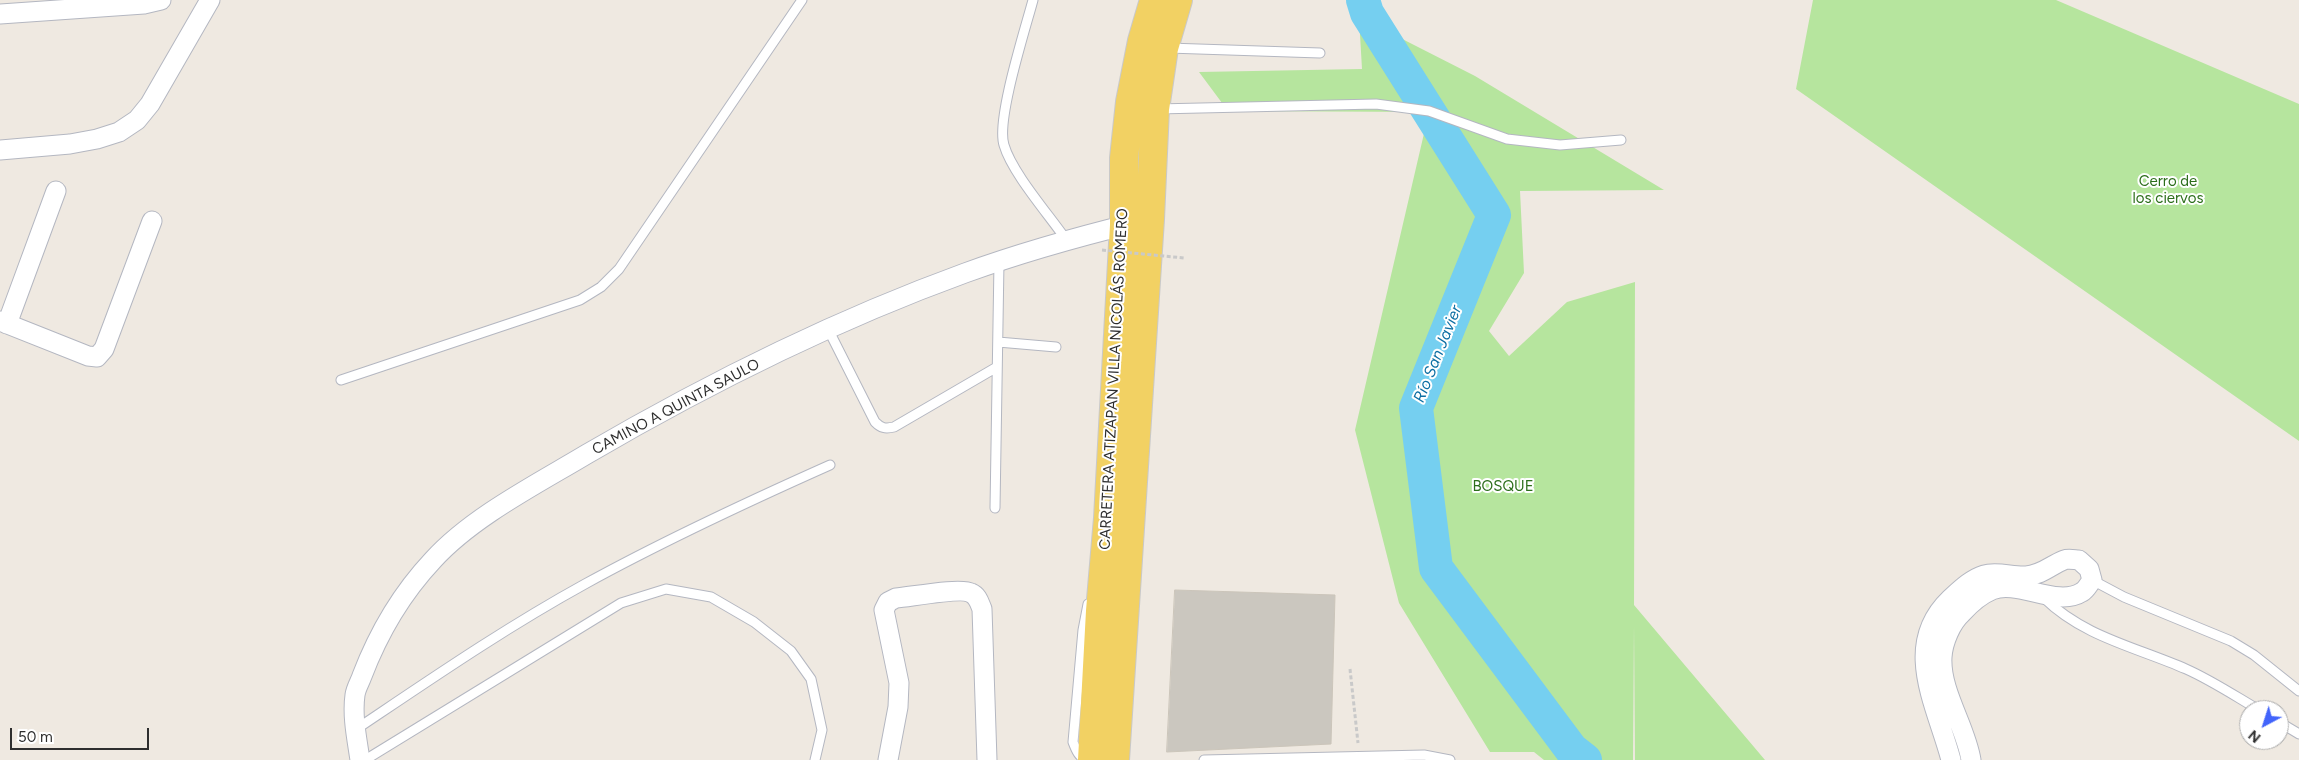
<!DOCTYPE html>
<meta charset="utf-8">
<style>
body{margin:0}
#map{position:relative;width:2299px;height:760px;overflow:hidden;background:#efe9e1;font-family:Figtree,sans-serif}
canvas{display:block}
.north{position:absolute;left:2239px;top:700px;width:50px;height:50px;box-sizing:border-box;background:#fff;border:1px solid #ababab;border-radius:50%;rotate:220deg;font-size:14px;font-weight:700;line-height:20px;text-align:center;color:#2e2e2e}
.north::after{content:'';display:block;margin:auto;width:18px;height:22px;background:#4264fb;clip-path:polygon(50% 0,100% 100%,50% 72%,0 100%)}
.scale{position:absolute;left:10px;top:728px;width:139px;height:22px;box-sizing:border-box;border:2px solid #2e2e2e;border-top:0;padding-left:6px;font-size:15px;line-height:18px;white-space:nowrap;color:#2e2e2e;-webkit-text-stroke:4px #fff;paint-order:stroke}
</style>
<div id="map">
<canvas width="2299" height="760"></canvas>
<div class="north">N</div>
<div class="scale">50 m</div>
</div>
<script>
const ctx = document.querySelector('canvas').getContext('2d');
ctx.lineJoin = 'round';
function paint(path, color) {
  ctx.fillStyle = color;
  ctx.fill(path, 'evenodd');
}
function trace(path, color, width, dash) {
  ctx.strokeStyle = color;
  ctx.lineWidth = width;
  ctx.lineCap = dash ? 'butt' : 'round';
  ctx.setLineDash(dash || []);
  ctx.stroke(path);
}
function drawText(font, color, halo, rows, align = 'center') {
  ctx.font = font + ' Figtree,sans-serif';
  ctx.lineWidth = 4;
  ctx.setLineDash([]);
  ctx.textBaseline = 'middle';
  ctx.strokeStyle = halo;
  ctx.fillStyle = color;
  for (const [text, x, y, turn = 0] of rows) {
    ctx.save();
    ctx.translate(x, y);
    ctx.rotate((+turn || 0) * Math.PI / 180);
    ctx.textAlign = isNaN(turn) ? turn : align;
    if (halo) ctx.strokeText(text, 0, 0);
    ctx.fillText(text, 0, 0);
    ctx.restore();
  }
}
const green = new Path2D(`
 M 1813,0 L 2056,0 L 2299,104 L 2299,441 L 1796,89 Z
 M 1359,17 L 1475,76 L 1664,190 L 1520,191 L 1524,273 L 1489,331 L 1509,356 L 1567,302 L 1635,282 L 1634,605 L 1765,760 L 1635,760 L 1634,625 L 1633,760 L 1544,760 L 1534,752 L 1490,752 L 1399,603 L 1355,430 L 1429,112 L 1228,111 L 1199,72 L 1362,69 Z`);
const river = new Path2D(`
 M 1363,0 L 1367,13 L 1494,215 L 1416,408 L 1436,568 L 1571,749 L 1585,760`);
const building = new Path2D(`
 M 1175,590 L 1335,595 L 1331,744 L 1167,752 Z`);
const path = new Path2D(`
 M 1350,669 L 1358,743`);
const service = new Path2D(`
 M 1033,0 C 1025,30 996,120 1004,145 C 1012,173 1050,216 1067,241
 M 1168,48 L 1320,53
 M 1157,109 L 1376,104 L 1429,111 L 1507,139 L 1560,145 L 1621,140
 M 828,329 L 875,422 C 881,428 885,429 894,427 L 997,367
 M 998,342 L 1056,347
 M 341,380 L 580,300 L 601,287 L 619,269 L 802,0
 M 995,508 L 999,262
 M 2092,580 L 2124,597 L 2231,641 L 2254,655 L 2299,691
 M 2044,598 C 2084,637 2136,647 2186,669 C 2211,680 2235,696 2259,710
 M 2279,722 L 2299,734
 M 355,730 C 431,679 505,628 585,584 C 665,540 747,502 830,465
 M 365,760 L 621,603 L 666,589 L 711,597 L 754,622 L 791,651 L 811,679 L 822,730 L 815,760
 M 1088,760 C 1079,758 1076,750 1073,742 L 1083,630 L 1088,604
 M 1204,760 L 1424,755 L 1450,760`);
const minor = new Path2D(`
 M 0,14 L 144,4 L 161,0
 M 0,150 L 70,144 L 97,139 L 119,132 L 137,120 L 150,104 L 210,0
 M 0,321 L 88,356 L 97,357 L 104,349 L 152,221
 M 7,324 L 56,191
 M 360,760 C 357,739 352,716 355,695 C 356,688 360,682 362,676 C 378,634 402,593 433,560 C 472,517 537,484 587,454 C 707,384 833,321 965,273 C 1020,253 1077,237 1134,223
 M 888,760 L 898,707 L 899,683 L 884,610 L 888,602 L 896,598 C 910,597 961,587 971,593 C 978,596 979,602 982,609 L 987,760
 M 1951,760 C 1937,706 1901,646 1950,599 C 1960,590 1971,579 1984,575 C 1997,571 2013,577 2026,576 C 2042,575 2051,565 2064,560 C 2069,558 2075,560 2079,560 L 2089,569 L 2092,580 C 2089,584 2086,590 2082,592 C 2057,608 2017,579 1992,590 C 1980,595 1971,603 1962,613 C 1951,623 1943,642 1942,657 C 1940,691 1966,727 1971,760`);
const primary = new Path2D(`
 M 1092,760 L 1100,611 L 1108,518 L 1124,225 L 1124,158 L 1130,102 L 1142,41 L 1154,0
 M 1115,760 L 1150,219 L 1155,109 L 1164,48 L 1178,0`);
const pathBridge = new Path2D(`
 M 1102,250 L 1184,258`);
const parkNames = [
 ["Cerro de",2168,182],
 ["los ciervos",2168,199],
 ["BOSQUE",1503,487]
];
const streetNames = [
 ["CARRETERA ATIZAPAN VILLA NICOLÁS ROMERO",1114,379,-87],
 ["CAMINO A QUINTA SAULO",676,407,-28]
];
const waterNames = [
 ["Río San Javier",1438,354,-68]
];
paint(green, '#b6e59e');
trace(river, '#75cff0', 34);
paint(building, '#cbc7bf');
trace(building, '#cbc5ba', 1);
trace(service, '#b4b7c1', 11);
trace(minor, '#b4b7c1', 21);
trace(primary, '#c9c9c9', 30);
trace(path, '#c9c9c9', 3, [4, 2.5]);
trace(service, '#fff', 9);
trace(minor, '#fff', 19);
trace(primary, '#f2d163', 28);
trace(pathBridge, '#c9c9c9', 3, [4, 2.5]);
drawText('15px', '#2c6e1b', '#fff', parkNames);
drawText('15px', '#2e2e2e', '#fff', streetNames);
drawText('italic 16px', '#0d6fa3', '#fff', waterNames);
</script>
